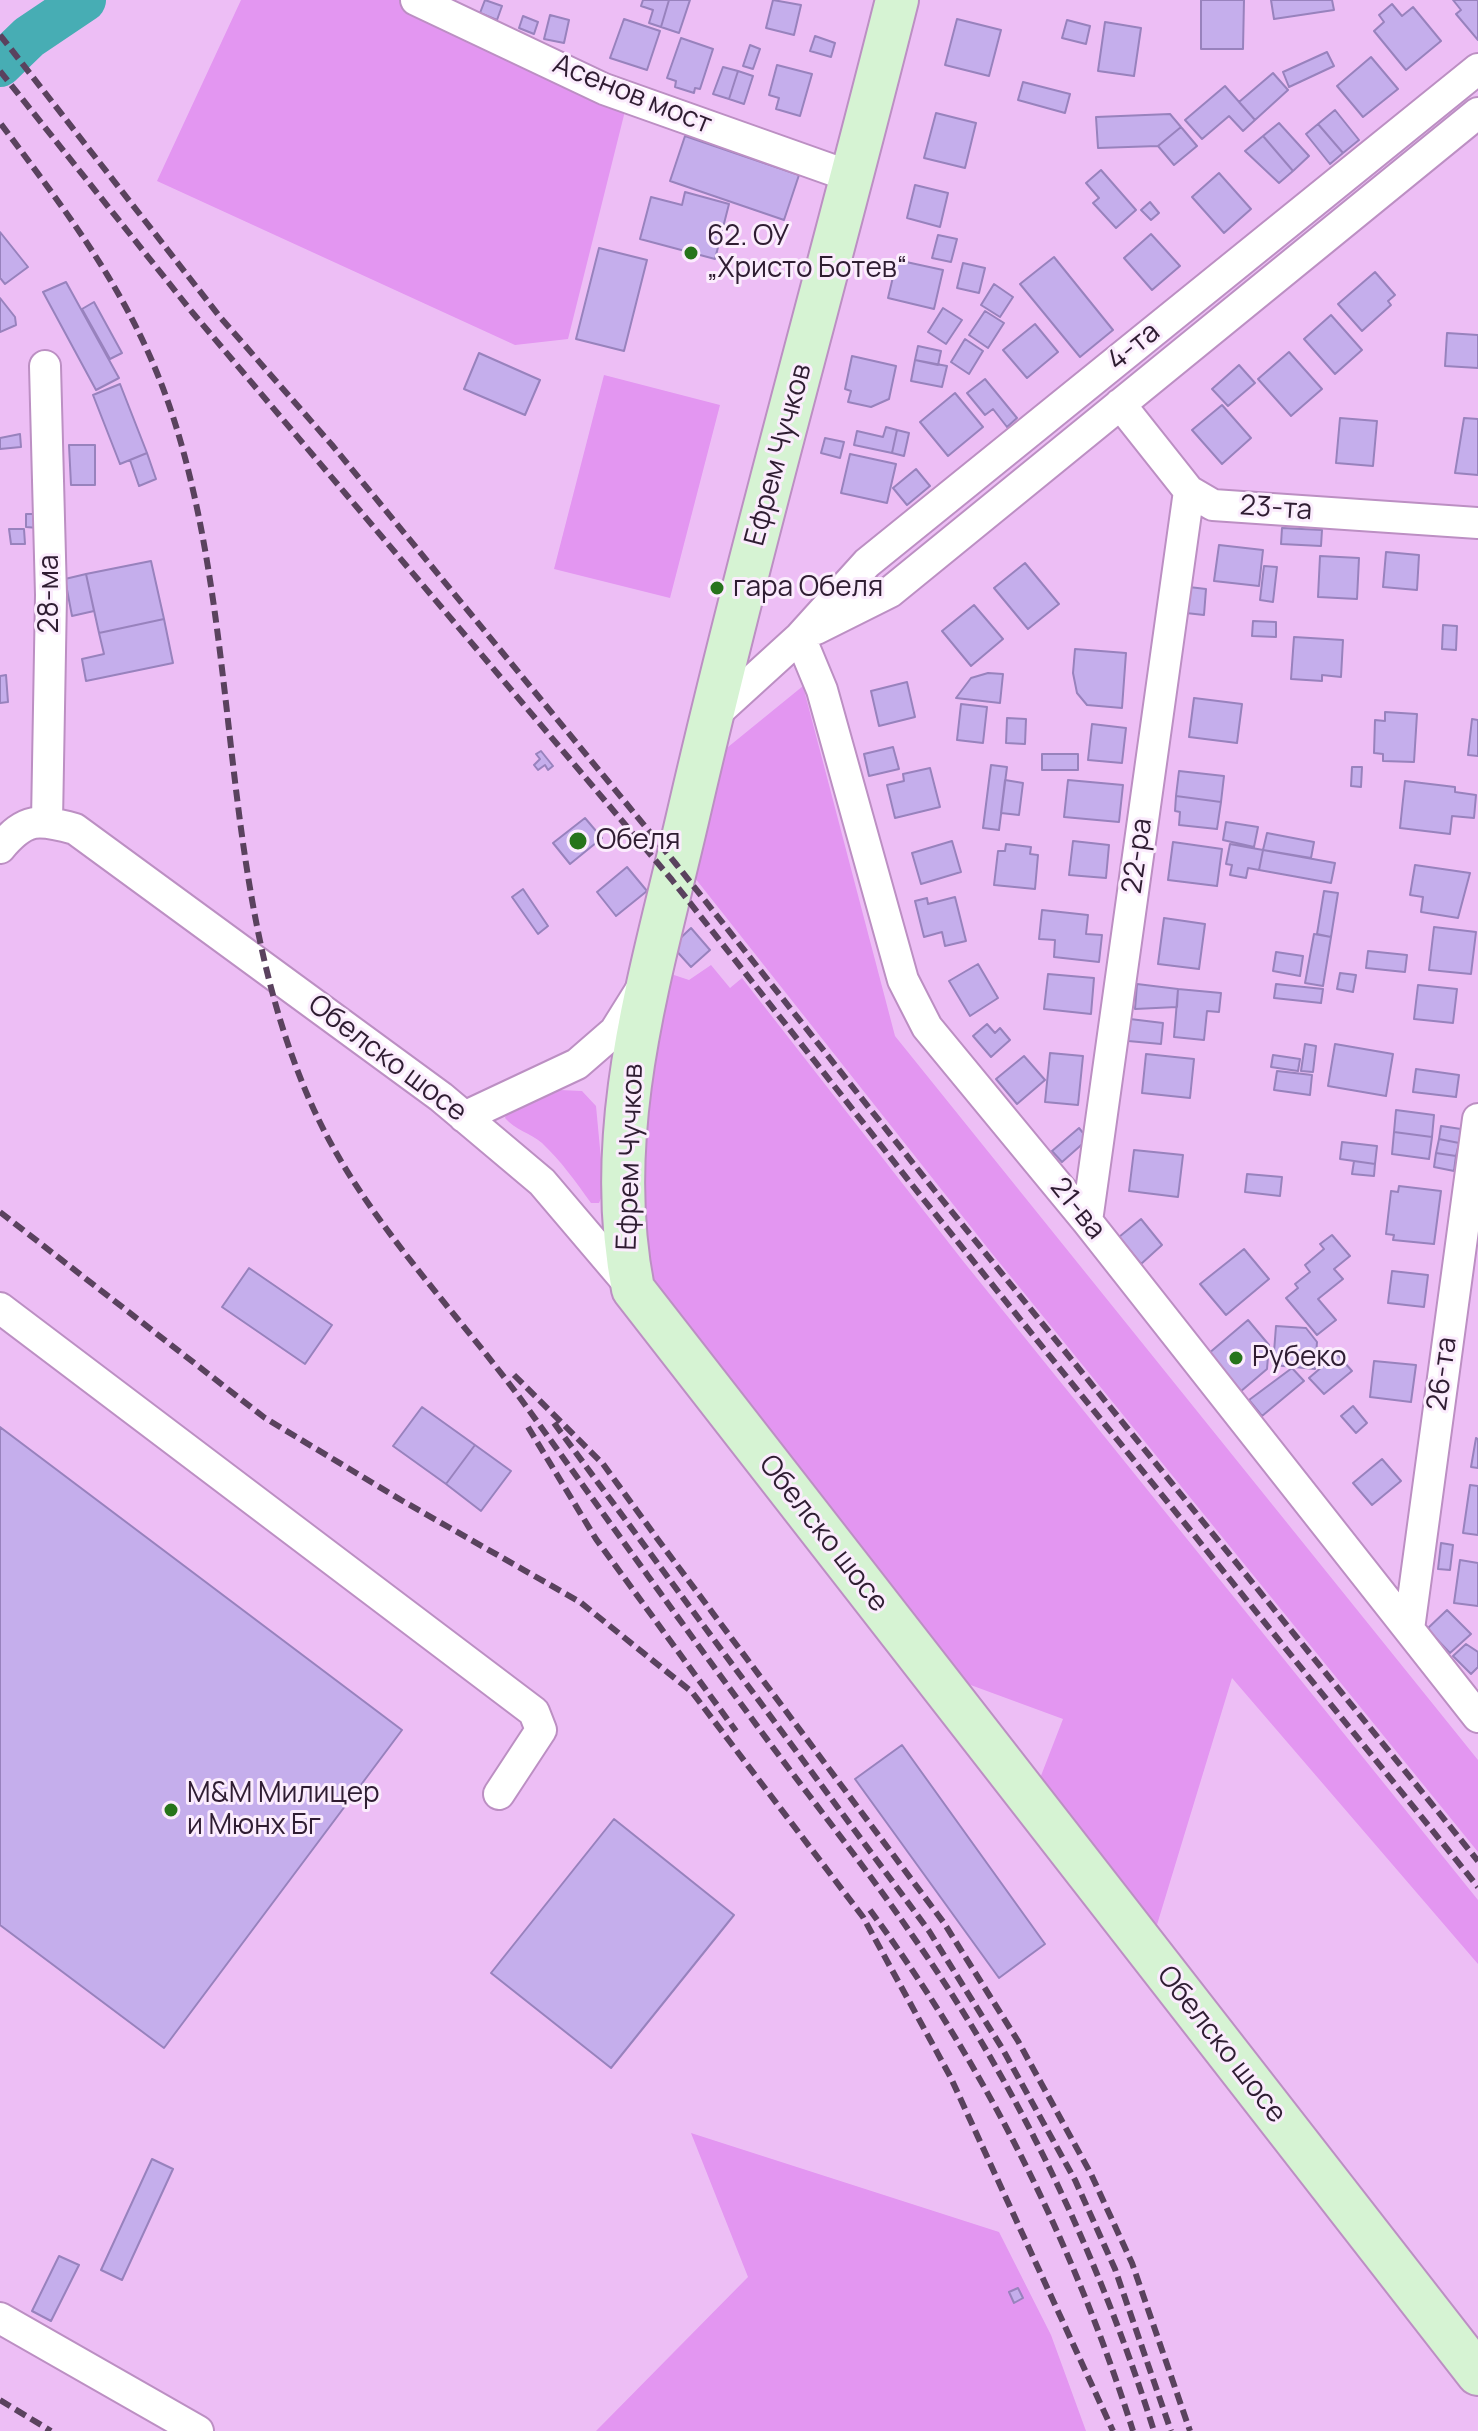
<!DOCTYPE html>
<meta charset="utf-8">
<style>
body{margin:0}
canvas{display:block;background:#edbef5}
</style>
<canvas width="1478" height="2431"></canvas>
<script>
const ctx = document.querySelector('canvas').getContext('2d');
ctx.lineJoin = 'round';
function paint(path, color) {
  ctx.fillStyle = color;
  ctx.fill(path, 'evenodd');
}
function trace(path, color, width, dash) {
  ctx.strokeStyle = color;
  ctx.lineWidth = width;
  ctx.lineCap = dash ? 'butt' : 'round';
  ctx.setLineDash(dash || []);
  ctx.stroke(path);
}
function drawText(font, color, halo, rows, align = 'center') {
  ctx.font = font + ' Manrope,sans-serif';
  ctx.lineWidth = 6;
  ctx.setLineDash([]);
  ctx.textBaseline = 'middle';
  ctx.strokeStyle = halo;
  ctx.fillStyle = color;
  for (const [text, x, y, turn = 0] of rows) {
    ctx.save();
    ctx.translate(x, y);
    ctx.rotate((+turn || 0) * Math.PI / 180);
    ctx.textAlign = isNaN(turn) ? turn : align;
    if (halo) ctx.strokeText(text, 0, 0);
    ctx.fillText(text, 0, 0);
    ctx.restore();
  }
}
const green = new Path2D(`
 M 241,0 L 403,0 L 627,103 L 568,339 L 515,345 L 157,181 Z
 M 604,375 L 720,405 L 670,598 L 554,569 Z
 M 803,686 L 895,1036 L 1478,1760 L 1478,1852 L 990,1251 L 691,873 L 717,756 Z
 M 711,965 L 730,988 L 742,978 L 963,1261 L 1478,1900 L 1478,1964 L 1232,1678 L 1156,1928 L 1037,1786 L 1063,1719 L 957,1680 L 646,1278 L 634,1230 L 665,972 L 689,980 Z
 M 560,1090 L 582,1091 L 596,1106 L 604,1191 L 599,1203 L 591,1203 C 576,1182 561,1161 542,1143 C 530,1133 515,1130 505,1118 L 508,1109 Z
 M 691,2133 L 999,2232 L 1051,2335 L 1086,2431 L 596,2431 L 748,2277 Z`);
const river = new Path2D(`
 M 0,65 L 29,37 L 84,0`);
const building = new Path2D(`
 M 485,0 L 502,6 L 497,20 L 480,13 Z
 M 643,0 L 669,0 L 661,27 L 649,23 L 653,10 L 641,6 Z
 M 669,0 L 690,0 L 679,33 L 661,27 Z
 M 773,0 L 801,5 L 794,35 L 766,28 Z
 M 1201,0 L 1244,0 L 1243,49 L 1201,49 Z
 M 1271,0 L 1332,0 L 1334,10 L 1274,19 Z
 M 1453,0 L 1478,0 L 1478,40 L 1456,14 L 1461,10 Z
 M 1392,4 L 1402,16 L 1413,7 L 1441,41 L 1406,70 L 1374,31 L 1384,22 L 1379,15 Z
 M 550,15 L 569,20 L 564,43 L 544,39 Z
 M 523,16 L 538,22 L 534,34 L 519,28 Z
 M 624,19 L 660,31 L 647,70 L 610,58 Z
 M 957,19 L 1001,30 L 989,76 L 945,65 Z
 M 1067,20 L 1090,26 L 1086,44 L 1062,38 Z
 M 1105,22 L 1141,28 L 1134,76 L 1098,71 Z
 M 815,36 L 835,43 L 831,57 L 810,51 Z
 M 681,38 L 713,49 L 700,89 L 695,88 L 694,93 L 675,87 L 676,81 L 667,78 Z
 M 750,45 L 760,49 L 753,69 L 743,66 Z
 M 1327,52 L 1334,66 L 1289,87 L 1283,72 Z
 M 1371,57 L 1398,89 L 1363,117 L 1337,86 Z
 M 777,65 L 812,74 L 800,116 L 776,109 L 779,98 L 769,95 Z
 M 723,67 L 738,71 L 729,99 L 713,94 Z
 M 738,71 L 753,76 L 744,104 L 729,99 Z
 M 1273,73 L 1288,90 L 1255,120 L 1239,102 Z
 M 1023,82 L 1070,94 L 1065,113 L 1018,100 Z
 M 1225,86 L 1255,120 L 1243,131 L 1229,116 L 1202,139 L 1185,120 Z
 M 1335,110 L 1359,140 L 1343,153 L 1318,124 Z
 M 936,113 L 976,123 L 965,168 L 924,158 Z
 M 1170,114 L 1181,127 L 1158,146 L 1098,148 L 1096,117 Z
 M 1279,123 L 1309,156 L 1293,171 L 1263,136 Z
 M 1318,124 L 1343,153 L 1330,164 L 1306,134 Z
 M 1181,127 L 1197,146 L 1174,165 L 1158,146 Z
 M 685,136 L 799,175 L 784,220 L 670,181 Z
 M 1263,136 L 1293,171 L 1279,183 L 1245,151 Z
 M 1101,170 L 1136,210 L 1116,228 L 1093,203 L 1099,198 L 1086,183 Z
 M 1219,173 L 1251,209 L 1224,233 L 1192,197 Z
 M 915,185 L 948,193 L 940,227 L 907,218 Z
 M 685,192 L 729,204 L 715,259 L 640,239 L 651,197 L 682,205 Z
 M 1150,202 L 1159,213 L 1151,220 L 1141,210 Z
 M 0,232 L 28,267 L 5,284 L 0,278 Z
 M 1151,234 L 1180,266 L 1152,290 L 1124,258 Z
 M 938,235 L 957,239 L 951,262 L 932,258 Z
 M 599,248 L 647,260 L 624,351 L 576,339 Z
 M 1054,257 L 1113,330 L 1080,357 L 1020,284 Z
 M 897,260 L 943,270 L 934,309 L 888,298 Z
 M 963,263 L 985,268 L 979,293 L 957,288 Z
 M 1375,272 L 1395,295 L 1388,301 L 1391,305 L 1362,331 L 1338,304 Z
 M 66,282 L 119,378 L 96,390 L 43,292 Z
 M 994,284 L 1013,297 L 1000,317 L 981,305 Z
 M 0,298 L 15,317 L 16,325 L 0,332 Z
 M 94,302 L 122,353 L 110,359 L 82,309 Z
 M 943,308 L 962,320 L 946,344 L 928,332 Z
 M 985,311 L 1004,323 L 988,348 L 969,335 Z
 M 1331,315 L 1362,350 L 1335,374 L 1304,339 Z
 M 1035,324 L 1058,352 L 1027,378 L 1003,350 Z
 M 1447,333 L 1478,335 L 1478,368 L 1445,366 Z
 M 965,339 L 983,351 L 969,374 L 951,362 Z
 M 918,346 L 941,351 L 938,365 L 915,360 Z
 M 1289,352 L 1322,389 L 1291,416 L 1258,379 Z
 M 479,353 L 540,380 L 525,415 L 464,389 Z
 M 852,356 L 896,366 L 889,399 L 871,407 L 848,402 L 851,391 L 845,389 Z
 M 915,360 L 947,366 L 942,387 L 911,381 Z
 M 1239,365 L 1255,383 L 1228,406 L 1212,389 Z
 M 985,379 L 1017,418 L 1007,427 L 993,409 L 985,415 L 967,393 Z
 M 120,384 L 147,453 L 120,464 L 93,395 Z
 M 955,393 L 983,427 L 948,456 L 920,422 Z
 M 1222,405 L 1251,438 L 1222,464 L 1192,430 Z
 M 1340,418 L 1377,421 L 1373,466 L 1336,463 Z
 M 1464,418 L 1478,419 L 1478,475 L 1455,473 Z
 M 886,427 L 897,430 L 892,453 L 854,445 L 857,431 L 883,437 Z
 M 897,430 L 909,433 L 904,456 L 892,453 Z
 M 20,434 L 21,447 L 0,449 L 0,438 Z
 M 825,438 L 844,442 L 840,458 L 821,453 Z
 M 69,445 L 95,445 L 95,485 L 71,485 Z
 M 147,453 L 156,479 L 139,486 L 130,460 Z
 M 850,454 L 896,464 L 887,503 L 841,493 Z
 M 916,469 L 930,486 L 907,505 L 893,488 Z
 M 26,514 L 38,514 L 38,528 L 26,527 Z
 M 1282,528 L 1322,530 L 1321,546 L 1281,544 Z
 M 9,529 L 24,529 L 25,544 L 11,544 Z
 M 1219,545 L 1263,550 L 1259,586 L 1214,581 Z
 M 1386,552 L 1419,555 L 1417,590 L 1383,587 Z
 M 1320,556 L 1359,558 L 1357,599 L 1318,597 Z
 M 151,561 L 164,619 L 99,633 L 86,574 Z
 M 1025,563 L 1059,604 L 1028,629 L 994,588 Z
 M 1264,566 L 1277,567 L 1273,602 L 1260,600 Z
 M 86,574 L 94,611 L 72,616 L 65,579 Z
 M 1189,587 L 1206,589 L 1204,615 L 1186,613 Z
 M 974,605 L 1003,639 L 971,666 L 942,631 Z
 M 164,619 L 173,663 L 86,681 L 82,659 L 104,654 L 99,633 Z
 M 1253,621 L 1276,622 L 1276,637 L 1252,636 Z
 M 1443,625 L 1457,626 L 1456,650 L 1442,649 Z
 M 1294,637 L 1343,640 L 1341,677 L 1322,675 L 1322,681 L 1291,679 Z
 M 1075,649 L 1126,653 L 1122,708 L 1087,705 L 1077,693 L 1073,673 Z
 M 988,673 L 1003,674 L 1000,703 L 956,698 L 971,678 Z
 M 6,675 L 8,702 L 0,703 L 0,676 Z
 M 907,682 L 915,717 L 879,726 L 871,691 Z
 M 1194,698 L 1242,704 L 1237,743 L 1189,737 Z
 M 961,704 L 987,707 L 983,743 L 957,740 Z
 M 1385,712 L 1417,714 L 1414,762 L 1383,761 L 1383,754 L 1374,753 L 1375,720 L 1385,721 Z
 M 1007,718 L 1026,719 L 1025,744 L 1006,743 Z
 M 1472,719 L 1478,720 L 1478,756 L 1468,755 Z
 M 1092,724 L 1126,728 L 1122,763 L 1088,760 Z
 M 893,747 L 899,769 L 869,776 L 864,754 Z
 M 541,751 L 553,766 L 548,770 L 545,765 L 538,770 L 534,765 L 540,759 L 536,754 Z
 M 1042,754 L 1078,754 L 1078,770 L 1042,770 Z
 M 991,765 L 1007,767 L 999,830 L 983,828 Z
 M 1352,767 L 1362,767 L 1361,787 L 1351,786 Z
 M 930,768 L 940,807 L 895,818 L 887,785 L 904,781 L 903,774 Z
 M 1179,771 L 1224,776 L 1221,802 L 1176,796 Z
 M 1005,780 L 1023,783 L 1019,815 L 1001,813 Z
 M 1068,780 L 1123,785 L 1119,822 L 1064,817 Z
 M 1405,781 L 1455,787 L 1455,792 L 1476,795 L 1474,818 L 1452,816 L 1450,834 L 1400,828 Z
 M 1176,796 L 1221,802 L 1217,829 L 1179,825 L 1180,812 L 1175,811 Z
 M 585,818 L 602,838 L 570,864 L 553,843 Z
 M 1226,822 L 1258,827 L 1254,847 L 1223,840 Z
 M 1267,833 L 1314,842 L 1311,858 L 1263,850 Z
 M 952,841 L 961,872 L 921,884 L 912,853 Z
 M 1073,841 L 1109,845 L 1106,878 L 1069,875 Z
 M 1173,842 L 1222,849 L 1217,886 L 1168,880 Z
 M 1006,844 L 1031,847 L 1030,854 L 1038,855 L 1035,889 L 994,885 L 998,851 L 1005,851 Z
 M 1230,844 L 1263,850 L 1259,870 L 1248,868 L 1246,878 L 1230,875 L 1232,865 L 1226,864 Z
 M 1263,850 L 1335,863 L 1331,883 L 1259,870 Z
 M 1415,865 L 1470,873 L 1458,918 L 1421,912 L 1423,897 L 1410,895 Z
 M 627,867 L 647,891 L 616,916 L 597,892 Z
 M 523,889 L 548,926 L 538,934 L 512,897 Z
 M 1324,891 L 1338,893 L 1331,937 L 1317,934 Z
 M 955,897 L 966,941 L 945,946 L 942,932 L 924,937 L 915,901 L 927,898 L 928,904 Z
 M 1042,910 L 1088,915 L 1086,934 L 1102,935 L 1099,962 L 1054,957 L 1055,940 L 1039,939 Z
 M 1164,918 L 1205,924 L 1199,969 L 1158,964 Z
 M 1434,927 L 1476,932 L 1471,974 L 1429,970 Z
 M 691,928 L 710,950 L 691,967 L 672,946 Z
 M 1314,934 L 1331,937 L 1323,986 L 1305,983 Z
 M 1368,951 L 1407,955 L 1405,972 L 1366,968 Z
 M 1276,952 L 1303,956 L 1300,976 L 1273,971 Z
 M 978,964 L 998,998 L 970,1016 L 949,981 Z
 M 1340,973 L 1356,975 L 1353,992 L 1337,989 Z
 M 1048,974 L 1094,978 L 1091,1014 L 1044,1009 Z
 M 1137,984 L 1178,989 L 1177,1007 L 1135,1009 Z
 M 1276,984 L 1323,989 L 1321,1003 L 1274,998 Z
 M 1418,985 L 1457,989 L 1453,1023 L 1414,1019 Z
 M 1178,989 L 1221,993 L 1219,1012 L 1207,1011 L 1204,1040 L 1174,1037 Z
 M 1130,1019 L 1163,1023 L 1161,1044 L 1128,1041 Z
 M 987,1024 L 995,1033 L 1000,1028 L 1010,1040 L 991,1057 L 973,1036 Z
 M 1305,1044 L 1316,1046 L 1313,1072 L 1301,1071 Z
 M 1335,1044 L 1393,1054 L 1386,1096 L 1328,1086 Z
 M 1050,1053 L 1083,1056 L 1078,1105 L 1045,1102 Z
 M 1146,1054 L 1194,1059 L 1190,1098 L 1142,1093 Z
 M 1273,1055 L 1300,1059 L 1298,1071 L 1271,1067 Z
 M 1024,1056 L 1045,1080 L 1017,1104 L 996,1079 Z
 M 1416,1069 L 1459,1075 L 1456,1097 L 1413,1092 Z
 M 1277,1071 L 1312,1075 L 1310,1095 L 1274,1090 Z
 M 1396,1110 L 1434,1115 L 1432,1137 L 1394,1132 Z
 M 1441,1126 L 1461,1129 L 1459,1143 L 1439,1139 Z
 M 1079,1128 L 1088,1139 L 1062,1162 L 1052,1151 Z
 M 1394,1132 L 1432,1137 L 1429,1159 L 1392,1154 Z
 M 1439,1139 L 1459,1143 L 1456,1156 L 1436,1153 Z
 M 1342,1142 L 1377,1146 L 1375,1164 L 1340,1159 Z
 M 1134,1150 L 1183,1155 L 1178,1197 L 1129,1191 Z
 M 1436,1153 L 1456,1156 L 1454,1171 L 1434,1167 Z
 M 1354,1161 L 1375,1164 L 1374,1176 L 1352,1174 Z
 M 1247,1174 L 1282,1177 L 1280,1196 L 1245,1192 Z
 M 1399,1186 L 1441,1191 L 1434,1244 L 1393,1240 L 1394,1235 L 1386,1234 L 1391,1191 L 1398,1192 Z
 M 1141,1219 L 1162,1245 L 1141,1264 L 1119,1237 Z
 M 1332,1235 L 1350,1256 L 1334,1269 L 1343,1279 L 1318,1299 L 1336,1320 L 1317,1335 L 1286,1298 L 1298,1288 L 1295,1284 L 1310,1272 L 1305,1265 L 1324,1249 L 1320,1244 Z
 M 1244,1249 L 1269,1279 L 1226,1315 L 1200,1284 Z
 M 249,1268 L 332,1325 L 305,1364 L 222,1307 Z
 M 1392,1271 L 1428,1275 L 1424,1307 L 1388,1303 Z
 M 1248,1320 L 1269,1345 L 1267,1369 L 1240,1392 L 1208,1354 Z
 M 1276,1326 L 1306,1328 L 1317,1342 L 1315,1369 L 1273,1365 Z
 M 1337,1354 L 1352,1371 L 1324,1394 L 1309,1378 Z
 M 1374,1361 L 1416,1365 L 1411,1402 L 1370,1397 Z
 M 1292,1368 L 1304,1381 L 1262,1416 L 1249,1400 Z
 M 1353,1406 L 1367,1423 L 1356,1433 L 1341,1416 Z
 M 422,1407 L 475,1445 L 446,1484 L 393,1446 Z
 M 0,1427 L 402,1730 L 164,2048 L 0,1925 Z
 M 1476,1438 L 1478,1439 L 1478,1468 L 1471,1467 Z
 M 475,1445 L 511,1471 L 481,1511 L 446,1484 Z
 M 1382,1459 L 1401,1481 L 1372,1505 L 1353,1483 Z
 M 1470,1485 L 1478,1486 L 1478,1535 L 1463,1533 Z
 M 1441,1543 L 1453,1545 L 1450,1570 L 1438,1569 Z
 M 1460,1560 L 1478,1563 L 1478,1606 L 1454,1603 Z
 M 1447,1610 L 1471,1634 L 1450,1653 L 1427,1629 Z
 M 1466,1644 L 1478,1652 L 1478,1667 L 1471,1674 L 1453,1656 Z
 M 902,1745 L 1045,1944 L 999,1978 L 855,1779 Z
 M 614,1819 L 734,1915 L 611,2068 L 491,1973 Z
 M 152,2159 L 173,2169 L 122,2280 L 101,2270 Z
 M 59,2256 L 79,2265 L 51,2321 L 32,2311 Z
 M 1018,2288 L 1023,2298 L 1014,2303 L 1009,2292 Z`);
const street = new Path2D(`
 M 416,0 L 604,89 L 852,177
 M 45,366 L 51,595 L 47,821
 M 1120,404 L 1189,491 L 1213,505 L 1478,523
 M 816,629 L 890,592 L 1478,113
 M 800,637 L 822,690 L 903,980 L 927,1027 L 1087,1221 L 1478,1717
 M 711,718 L 800,637 L 867,563 L 1478,69
 M 0,848 C 26,817 38,819 75,829 L 441,1097 L 542,1182 L 633,1289
 M 464,1117 L 577,1064 L 615,1031 L 640,991
 M 1087,1221 L 1189,491
 M 0,1308 L 534,1712 L 541,1730 L 499,1794
 M 1409,1629 L 1478,1119
 M 0,2318 L 198,2431`);
const secondary = new Path2D(`
 M 897,0 C 829,271 752,540 689,812 C 653,969 601,1127 633,1289 L 1478,2374`);
const rail = new Path2D(`
 M 0,35 L 220,317 L 332,445 L 676,864 L 935,1191 L 1478,1861
 M 0,71 L 192,312 L 672,880 L 924,1200 L 1478,1887
 M 1,124 C 80,230 144,312 181,443 C 242,658 219,894 310,1101 C 361,1218 457,1310 531,1413 C 603,1513 674,1613 747,1712 C 801,1787 860,1859 912,1935 C 1019,2087 1098,2254 1154,2431
 M 0,1212 L 265,1418 L 401,1500 L 580,1602 L 692,1692 L 863,1917 L 950,2076 L 1113,2431
 M 514,1375 L 603,1464 L 659,1541 L 944,1923 L 1018,2041 L 1091,2174 L 1132,2263 L 1190,2431
 M 554,1423 L 929,1931 L 1002,2048 L 1075,2180 L 1115,2269 L 1171,2431
 M 528,1427 L 596,1539 L 736,1731
 M 870,1910 C 986,2068 1074,2244 1133,2431
 M 0,2400 L 51,2431`);
const markers = [
 [691,253,8,"#26741b"],
 [717,588,8,"#26741b"],
 [578,841,10,"#26741b"],
 [1236,1358,8,"#26741b"],
 [171,1810,8,"#26741b"]
];
const streetNames = [
 ["Асенов мост",632,95,22],
 ["4-та",1134,347,-39],
 ["Ефрем Чучков",779,455,-75],
 ["23-та",1276,509,4],
 ["28-ма",50,594,-90],
 ["22-ра",1138,856,-82],
 ["Обелско шосе",387,1059,37],
 ["Ефрем Чучков",631,1157,-88],
 ["21-ва",1077,1209,51],
 ["26-та",1443,1374,-82],
 ["Обелско шосе",823,1534,52],
 ["Обелско шосе",1221,2045,52]
];
const poiNames = [
 ["62. ОУ",707,237],
 ["„Христо Ботев“",707,269],
 ["гара Обеля",733,588],
 ["Обеля",596,841],
 ["Рубеко",1252,1358],
 ["М&M Mилицер",187,1794],
 ["и Мюнх Бг",187,1826]
];
paint(green, '#e396f1');
trace(river, '#47adb4', 44);
paint(building, '#c5aeec');
trace(building, '#9882bd', 2);
trace(street, '#bc8fc3', 34);
trace(secondary, '#bc8fc3', 46);
trace(street, '#fff', 30);
trace(secondary, '#d6f3d3', 42);
trace(rail, '#5a425e', 6, [12, 6]);
for (const [x, y, r, color] of markers) {
  const dot = new Path2D();
  dot.arc(x, y, r, 0, 2 * Math.PI);
  ctx.fillStyle = color;
  ctx.fill(dot);
  trace(dot, '#fbecfd', 3);
}
drawText('28px', '#2f1d32', '#fbecfd', streetNames);
drawText('28px', '#2f1d32', '#fbecfd', poiNames, 'left');
</script>
